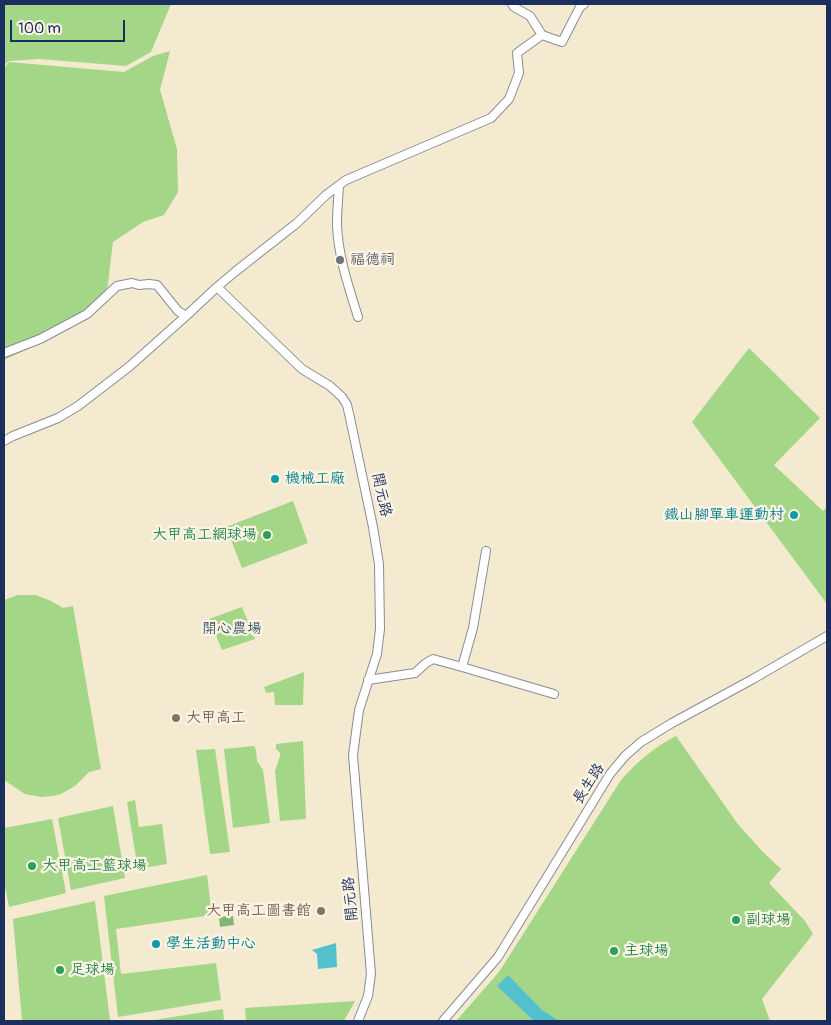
<!DOCTYPE html>
<meta charset="utf-8">
<style>
body{margin:0}
#map{position:relative;width:831px;height:1025px;overflow:hidden;background:#f4ead0;font-family:Pangolin,sans-serif}
canvas{display:block}
.frame{position:absolute;inset:0;border:5px solid #1b2f5e;pointer-events:none}
.scale{position:absolute;left:10px;top:20px;width:115px;height:22px;box-sizing:border-box;border:2px solid #1b2f5e;border-top:0;padding-left:6px;font-size:15px;line-height:18px;white-space:nowrap;color:#1b2f5e;-webkit-text-stroke:4px #fcf5e5;paint-order:stroke}
</style>
<div id="map">
<canvas width="831" height="1025"></canvas>
<div class="frame"></div>
<div class="scale">100 m</div>
</div>
<script>
const ctx = document.querySelector('canvas').getContext('2d');
ctx.lineJoin = 'round';
function paint(path, color) {
  ctx.fillStyle = color;
  ctx.fill(path, 'evenodd');
}
function trace(path, color, width, dash) {
  ctx.strokeStyle = color;
  ctx.lineWidth = width;
  ctx.lineCap = dash ? 'butt' : 'round';
  ctx.setLineDash(dash || []);
  ctx.stroke(path);
}
function drawText(font, color, halo, rows, align = 'center') {
  ctx.font = font + ' Pangolin,"LXGW WenKai TC",sans-serif';
  ctx.lineWidth = 4.5;
  ctx.setLineDash([]);
  ctx.textBaseline = 'middle';
  ctx.strokeStyle = halo;
  ctx.fillStyle = color;
  for (const [text, x, y, turn = 0] of rows) {
    ctx.save();
    ctx.translate(x, y);
    ctx.rotate((+turn || 0) * Math.PI / 180);
    ctx.textAlign = isNaN(turn) ? turn : align;
    if (halo) ctx.strokeText(text, 0, 0);
    ctx.fillText(text, 0, 0);
    ctx.restore();
  }
}
const green = new Path2D(`
 M 4,4 L 171,4 L 151,52 L 126,66 L 39,59 L 9,61 L 4,65 Z
 M 170,51 L 160,90 L 177,149 L 178,192 L 164,215 L 143,222 L 113,242 L 107,291 L 56,336 L 4,360 L 4,68 L 9,62 L 124,72 L 153,56 Z
 M 749,348 L 820,418 L 774,465 L 823,511 L 827,507 L 827,604 L 692,422 Z
 M 293,501 L 308,543 L 242,568 L 226,527 Z
 M 18,595 L 36,595 L 51,601 L 63,608 L 73,606 L 101,769 L 89,772 L 75,786 L 61,794 L 52,796 L 41,797 L 25,794 L 4,780 L 4,600 Z
 M 242,607 L 255,639 L 222,650 L 209,619 Z
 M 304,672 L 303,705 L 275,705 L 274,692 L 266,693 L 264,687 Z
 M 676,736 L 737,823 L 762,851 L 781,869 L 769,883 L 805,921 L 813,934 L 762,999 L 770,1021 L 456,1021 L 499,972 L 621,780 C 638,761 653,748 676,736 Z
 M 303,741 L 306,819 L 280,821 L 275,771 L 280,756 L 280,753 L 276,749 L 276,744 Z
 M 254,746 L 256,750 L 257,761 L 263,770 L 270,823 L 233,828 L 224,749 Z
 M 215,749 L 230,852 L 210,854 L 196,750 Z
 M 135,800 L 139,827 L 162,824 L 167,864 L 143,868 L 142,863 L 137,864 L 127,802 Z
 M 113,806 L 125,878 L 71,890 L 58,818 Z
 M 52,819 L 66,893 L 9,907 L 4,881 L 4,828 Z
 M 207,875 L 212,915 L 116,929 L 121,974 L 216,963 L 221,1000 L 118,1017 L 104,896 Z
 M 95,901 L 110,1020 L 22,1021 L 13,919 Z
 M 355,1001 L 344,1021 L 246,1021 L 245,1008 Z
 M 223,1009 L 224,1021 L 148,1021 Z`);
const forest = new Path2D(`
 M 233,916 L 234,925 L 220,927 L 219,917 Z`);
const water = new Path2D(`
 M 336,943 L 337,967 L 318,969 L 317,954 L 312,950 Z
 M 508,975 L 542,1010 L 559,1021 L 534,1021 L 497,986 Z`);
const minor = new Path2D(`
 M 512,4 L 514,7 L 530,16 L 542,35
 M 339,186 C 338,199 337,212 337,225 C 338,256 349,288 358,317
 M 217,287 L 236,271 L 297,223 L 326,195 L 346,180 L 491,118 L 509,99 L 519,73 L 517,53 L 542,35 L 562,42 L 580,7 L 584,4
 M 4,353 L 40,339 L 87,314 L 117,286 L 132,283 L 139,285 L 149,284 L 157,285 L 178,311 L 186,316 L 217,287 L 302,369 L 330,386 L 342,397 L 347,405 L 350,418 L 373,527 L 379,564 L 380,629 L 377,654 L 359,710 L 353,755 L 371,974 L 368,996 L 358,1021
 M 4,441 L 13,436 L 58,418 L 78,406 L 130,366 L 186,316
 M 462,667 L 473,628 L 486,551
 M 368,680 L 415,673 L 426,663 L 433,659 L 462,667 L 554,694
 M 443,1021 L 498,957 L 610,774 L 625,756 L 641,742 L 672,723 L 753,679 L 827,636`);
const markers = [
 [340,260,5,"#6b7280"],
 [275,479,5,"#0f9aa8"],
 [794,515,5,"#0f9aa8"],
 [267,535,5,"#2e9e5b"],
 [176,718,5,"#8d6e63"],
 [32,866,5,"#2e9e5b"],
 [321,911,5,"#8d6e63"],
 [736,920,5,"#2e9e5b"],
 [156,944,5,"#0f9aa8"],
 [614,951,5,"#2e9e5b"],
 [60,970,5,"#2e9e5b"]
];
const worshipNames = [
 ["福德祠",350,260]
];
const cultureNames = [
 ["機械工廠",285,479],
 ["鐵山腳單車運動村",784,515,"right"],
 ["學生活動中心",166,944]
];
const streetNames = [
 ["開元路",381,495,78],
 ["長生路",589,784,-57],
 ["開元路",351,899,-95]
];
const leisureNames = [
 ["大甲高工網球場",257,535,"right"],
 ["大甲高工籃球場",42,866],
 ["副球場",746,920],
 ["主球場",624,951],
 ["足球場",70,970]
];
const parkNames = [
 ["開心農場",232,629]
];
const educationNames = [
 ["大甲高工",186,718],
 ["大甲高工圖書館",311,911,"right"]
];
paint(green, '#a3d686');
paint(forest, '#82b773');
paint(water, '#54c0cd');
trace(minor, '#888c97', 10);
trace(minor, '#fff', 8);
for (const [x, y, r, color] of markers) {
  const dot = new Path2D();
  dot.arc(x, y, r, 0, 2 * Math.PI);
  ctx.fillStyle = color;
  ctx.fill(dot);
  trace(dot, '#fcf5e5', 2);
}
drawText('15px', '#5b616d', '#fcf5e5', worshipNames, 'left');
drawText('15px', '#0d838f', '#fcf5e5', cultureNames, 'left');
drawText('15px', '#1b2f5e', '#fcf5e5', streetNames);
drawText('15px', '#27864d', '#fcf5e5', leisureNames, 'left');
drawText('15px', '#3d5968', '#fcf5e5', parkNames);
drawText('15px', '#785e54', '#fcf5e5', educationNames, 'left');
</script>
